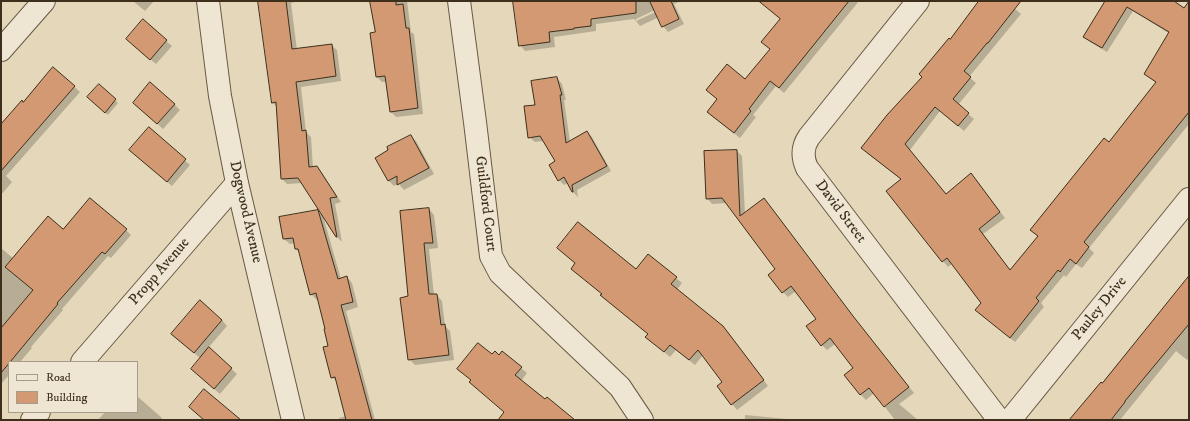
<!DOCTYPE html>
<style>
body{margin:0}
#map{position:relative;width:1190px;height:421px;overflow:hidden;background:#e5d7ba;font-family:"IM FELL DW Pica",serif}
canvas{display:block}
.frame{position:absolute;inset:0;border:2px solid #3d2f1c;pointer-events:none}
.legend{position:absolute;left:8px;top:361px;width:130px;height:52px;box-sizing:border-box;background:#eee5d2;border:1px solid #a79c89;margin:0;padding:5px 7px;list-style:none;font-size:12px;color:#3d2f1c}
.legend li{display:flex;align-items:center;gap:8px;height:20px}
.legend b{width:20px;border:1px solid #a79c89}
</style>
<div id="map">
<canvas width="1190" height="421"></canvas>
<div class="frame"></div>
<ul class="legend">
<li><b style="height:5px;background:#eee5d2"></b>Road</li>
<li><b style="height:11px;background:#d29973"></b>Building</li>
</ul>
</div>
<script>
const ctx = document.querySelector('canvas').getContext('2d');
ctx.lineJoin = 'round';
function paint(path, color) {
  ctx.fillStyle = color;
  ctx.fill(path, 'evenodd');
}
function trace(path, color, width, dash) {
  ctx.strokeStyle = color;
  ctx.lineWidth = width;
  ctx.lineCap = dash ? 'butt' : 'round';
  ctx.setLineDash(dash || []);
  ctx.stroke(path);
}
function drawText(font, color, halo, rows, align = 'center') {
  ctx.font = font + ' "IM FELL DW Pica",serif';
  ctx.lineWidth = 3;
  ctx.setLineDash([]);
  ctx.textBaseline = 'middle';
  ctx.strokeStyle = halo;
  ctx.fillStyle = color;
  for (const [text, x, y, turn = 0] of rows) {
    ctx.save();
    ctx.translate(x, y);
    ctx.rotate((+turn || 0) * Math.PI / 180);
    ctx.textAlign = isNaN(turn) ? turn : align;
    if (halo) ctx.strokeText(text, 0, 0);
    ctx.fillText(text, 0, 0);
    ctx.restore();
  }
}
const shadow = new Path2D(`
 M 133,1 L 154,1 L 145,11 Z
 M 259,1 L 295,1 L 295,2 L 291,3 L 297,50 L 331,45 L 337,50 L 341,81 L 301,87 L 306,132 L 311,137 L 313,168 L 316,167 L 322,173 L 341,202 L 335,204 L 342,242 L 337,237 L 323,216 L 341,279 L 347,277 L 352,283 L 358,307 L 346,311 L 375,420 L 339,420 L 339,418 L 346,416 L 337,382 L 332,377 L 329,346 L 327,329 L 318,299 L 317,300 L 311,294 L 300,253 L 296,249 L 295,243 L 290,244 L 284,239 L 317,211 L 322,215 L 303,183 L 287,184 L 282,179 L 277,107 L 273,103 Z
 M 371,1 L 407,1 L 411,32 L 414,34 L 423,114 L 396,117 L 391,112 L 387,82 L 382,82 L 377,77 L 376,33 Z
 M 514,1 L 681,1 L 674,4 L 684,24 L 668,32 L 663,26 L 659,17 L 640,26 L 636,21 L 660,10 L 659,8 L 636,19 L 636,21 L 634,19 L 596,24 L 596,31 L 554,37 L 555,47 L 525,51 L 520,45 Z
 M 795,1 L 859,1 L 784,93 L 776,86 L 753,115 L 756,117 L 740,138 L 713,117 L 718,99 L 708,90 L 745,80 L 771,50 Z
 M 981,1 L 1006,1 L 1021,14 L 969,77 L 976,83 L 958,105 L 974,119 L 964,131 L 940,111 L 910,150 L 947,195 L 976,180 L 1005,218 L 983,234 L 1011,271 L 1038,237 L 1031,230 L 1109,143 L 1156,83 L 1145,74 L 1170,34 L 1133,11 L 1107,52 L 1090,42 L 1085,36 L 1106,1 L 1172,1 L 1189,12 L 1189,124 L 1089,248 L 1094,253 L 1082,268 L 1076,264 L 1066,277 L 1064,275 L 1041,303 L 1044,307 L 1015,342 L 982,315 L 982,303 L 953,263 L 948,267 L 943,261 L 887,191 L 902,180 L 867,153 L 950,40 Z
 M 166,41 L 172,46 L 156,64 L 133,45 Z
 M 54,68 L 80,92 L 6,176 L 12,182 L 1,195 L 1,126 L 23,103 Z
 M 557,78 L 562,84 L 566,100 L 564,100 L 570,142 L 587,132 L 592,137 L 611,171 L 577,190 L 578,197 L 573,192 L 568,183 L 564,185 L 559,180 L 556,162 L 544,141 L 535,142 L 529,137 L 536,106 Z
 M 99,85 L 118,103 L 108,115 L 91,100 Z
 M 134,103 L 174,104 L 180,110 L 163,129 Z
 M 149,129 L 190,165 L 172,186 L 135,155 Z
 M 410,136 L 416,141 L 434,174 L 404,190 L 398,183 L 394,186 L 388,180 Z
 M 737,151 L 742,156 L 745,214 L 858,323 L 914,393 L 899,404 L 918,420 L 895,420 L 874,393 L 866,400 L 861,395 L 846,376 L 855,369 L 835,344 L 827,350 L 822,345 L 817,319 L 796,291 L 788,297 L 783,292 L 777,270 L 727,203 L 712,204 L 707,198 Z
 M 429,209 L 434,215 L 438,248 L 429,249 L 434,295 L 437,295 L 442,301 L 445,326 L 450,331 L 454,360 L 415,365 L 409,359 L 409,297 Z
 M 126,230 L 131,235 L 111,258 L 108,256 L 62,309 L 63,310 L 31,347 L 32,348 L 20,362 L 9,362 L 9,375 L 1,384 L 1,329 L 3,328 L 1,326 L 1,248 L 14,259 L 63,231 Z
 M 558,248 L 637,270 L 676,278 L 682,283 L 677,290 L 728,332 L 768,386 L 737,410 L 732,404 L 723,382 L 703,355 L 695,365 L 676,350 L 670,357 L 646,337 L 649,334 L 602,294 L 576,264 Z
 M 1189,278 L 1189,357 L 1187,360 L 1176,351 L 1120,420 L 1074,420 Z
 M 222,320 L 227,326 L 208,348 L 237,374 L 220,394 L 197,374 L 201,359 L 178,339 Z
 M 492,355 L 521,368 L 527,373 L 521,381 L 569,420 L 509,420 L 505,412 Z
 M 137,396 L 162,418 L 161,420 L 98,420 L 105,412 L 137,412 Z
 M 745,415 L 787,419 L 788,420 L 745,420 Z`);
const building = new Path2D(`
 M 258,1 L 286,1 L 292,49 L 332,44 L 336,76 L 296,82 L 302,131 L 306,130 L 309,167 L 317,166 L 337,197 L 330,198 L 337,237 L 336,237 L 298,178 L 281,179 L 276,102 L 272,103 Z
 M 370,1 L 396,1 L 396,5 L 403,4 L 406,28 L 409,28 L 418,108 L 390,112 L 385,76 L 376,77 L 370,33 L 375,32 Z
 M 513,1 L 636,1 L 636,13 L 591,19 L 591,26 L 574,28 L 574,29 L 549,32 L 550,42 L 519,46 Z
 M 650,1 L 671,1 L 679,19 L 662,27 Z
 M 759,1 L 849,1 L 779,88 L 770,81 L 749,109 L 751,111 L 734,133 L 707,112 L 717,99 L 706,90 L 727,64 L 745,79 L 770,49 L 761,42 L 780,19 Z
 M 979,1 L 1021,1 L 988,43 L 987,43 L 964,71 L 971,77 L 953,99 L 969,113 L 958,126 L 935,107 L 905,144 L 946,194 L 971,173 L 1000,212 L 979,229 L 1010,270 L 1038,236 L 1030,230 L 1104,138 L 1109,142 L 1156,82 L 1144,74 L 1169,32 L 1127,7 L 1102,48 L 1083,37 L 1105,1 L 1174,1 L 1184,8 L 1189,1 L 1189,112 L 1084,242 L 1089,247 L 1076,264 L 1070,259 L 1060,272 L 1058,270 L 1036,298 L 1039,301 L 1010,338 L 975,310 L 981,303 L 947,258 L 942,262 L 886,191 L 901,179 L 861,148 L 887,115 L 922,77 L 919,74 L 949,38 L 950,39 Z
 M 143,19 L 167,40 L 150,60 L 126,39 Z
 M 53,67 L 75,86 L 1,171 L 1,124 L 22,100 L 23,102 Z
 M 557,77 L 562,95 L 560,95 L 566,143 L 587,131 L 607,166 L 572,185 L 573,192 L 572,192 L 564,177 L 558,181 L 549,165 L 555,161 L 540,136 L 528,138 L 524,106 L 535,105 L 531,81 Z
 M 150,82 L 175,104 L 157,124 L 133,103 Z
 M 99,84 L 116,99 L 105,113 L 87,97 Z
 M 149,127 L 186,159 L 167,182 L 129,150 Z
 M 411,135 L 429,168 L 397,185 L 397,176 L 388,181 L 375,158 L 388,150 L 387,147 Z
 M 737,150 L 740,216 L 764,198 L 853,316 L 909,387 L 884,407 L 869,388 L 860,395 L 844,375 L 853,368 L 830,338 L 821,346 L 806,326 L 816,319 L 791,286 L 782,293 L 768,275 L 775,269 L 722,198 L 706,199 L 704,151 Z
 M 90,198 L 127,229 L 105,254 L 102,252 L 57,303 L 58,304 L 1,373 L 1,328 L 33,290 L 5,267 L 48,216 L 63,229 Z
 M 429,208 L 433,243 L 424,243 L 429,294 L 437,294 L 441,325 L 445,324 L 449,355 L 408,360 L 400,298 L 408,296 L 400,211 Z
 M 318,210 L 338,279 L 347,276 L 353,302 L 341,305 L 372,420 L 346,420 L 335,377 L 331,378 L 323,347 L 328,346 L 324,329 L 325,329 L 316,293 L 310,295 L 298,249 L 295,249 L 293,238 L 283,239 L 279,217 Z
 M 578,222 L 636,269 L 648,254 L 677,277 L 671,284 L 723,326 L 764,380 L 731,405 L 717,386 L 722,382 L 698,350 L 689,360 L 670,345 L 664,352 L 645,337 L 648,334 L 600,295 L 602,294 L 571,269 L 575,263 L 557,248 Z
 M 1189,276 L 1189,324 L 1125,401 L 1125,402 L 1111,420 L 1069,420 L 1101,382 L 1102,383 Z
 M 200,300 L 222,320 L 194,353 L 171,334 Z
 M 478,343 L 492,354 L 495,351 L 499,355 L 502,351 L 522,367 L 515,375 L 545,399 L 547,397 L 575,420 L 498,420 L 504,412 L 469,382 L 471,380 L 457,369 Z
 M 209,347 L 232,368 L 214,389 L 191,369 Z
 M 204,389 L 241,420 L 204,420 L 189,407 Z`);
const minor = new Path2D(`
 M 208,1 L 220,96 L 237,183 L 293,420
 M 459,1 L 475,122 L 491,256 L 500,273 L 620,387 L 642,420
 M 918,1 L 809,137 C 802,147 802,157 807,168 L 999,420
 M 1,50 L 44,1
 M 82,362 L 237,183
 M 32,420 L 39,412
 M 1010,420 L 1189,199`);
const streetNames = [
 ["Guildford Court",485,204,83],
 ["Dogwood Avenue",245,212,77],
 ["David Street",840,212,53],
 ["Propp Avenue",160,272,-49],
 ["Pauley Drive",1100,309,-51]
];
paint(shadow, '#0003');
paint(building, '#d29973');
trace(building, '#3d2f1c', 1);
trace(minor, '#675944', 24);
trace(minor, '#eee5d2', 22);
drawText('15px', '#3d2f1c', '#eee5d2', streetNames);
</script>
